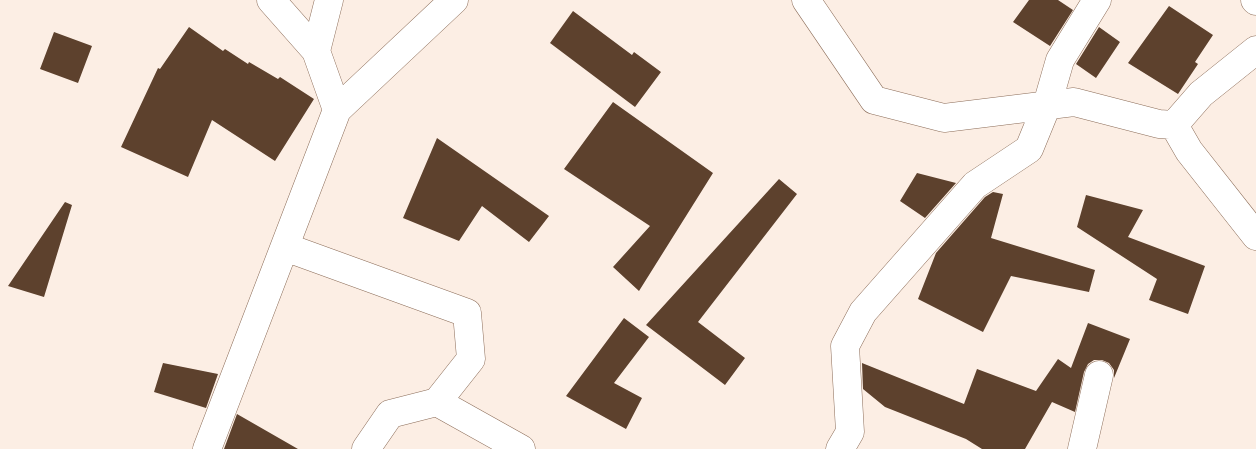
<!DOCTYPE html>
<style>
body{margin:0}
canvas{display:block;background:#fceee4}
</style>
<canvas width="1256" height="449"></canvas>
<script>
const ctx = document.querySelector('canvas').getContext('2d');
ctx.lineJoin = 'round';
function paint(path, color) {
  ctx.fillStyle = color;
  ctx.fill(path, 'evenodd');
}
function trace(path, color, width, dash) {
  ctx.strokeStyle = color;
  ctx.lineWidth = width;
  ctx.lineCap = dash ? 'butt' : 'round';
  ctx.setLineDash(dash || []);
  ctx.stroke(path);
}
const building = new Path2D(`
 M 1029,0 L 1058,0 L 1073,10 L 1050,46 L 1013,22 Z
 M 1169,6 L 1213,35 L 1195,62 L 1198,64 L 1178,94 L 1128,63 Z
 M 573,11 L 632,55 L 634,52 L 661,72 L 635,107 L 550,43 Z
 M 189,27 L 223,51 L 225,49 L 248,64 L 249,62 L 278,79 L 280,77 L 314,99 L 275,161 L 212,120 L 188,177 L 121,147 L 158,68 L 160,69 Z
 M 1099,27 L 1120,42 L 1096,78 L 1076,64 Z
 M 54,32 L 92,46 L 78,83 L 40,69 Z
 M 613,102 L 713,173 L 639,291 L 613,267 L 650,226 L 564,169 Z
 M 437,138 L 549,216 L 529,242 L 482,206 L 459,241 L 403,218 Z
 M 917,173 L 956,183 L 925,218 L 900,201 Z
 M 779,179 L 797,194 L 698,322 L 745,358 L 725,385 L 646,325 Z
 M 993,192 L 1003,194 L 991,238 L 1095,270 L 1089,292 L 1011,276 L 983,332 L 918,299 L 936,253 L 985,197 Z
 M 1086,195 L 1143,210 L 1128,237 L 1205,266 L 1188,314 L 1149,300 L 1157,279 L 1077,227 Z
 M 65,202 L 72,205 L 44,297 L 8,286 Z
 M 624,318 L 649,337 L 614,383 L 642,398 L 626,429 L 566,396 Z
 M 1088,323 L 1130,339 L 1114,378 L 1114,370 L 1109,363 L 1102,360 L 1094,360 L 1088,364 L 1084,372 L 1075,412 L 1052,402 L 1025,449 L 982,449 L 966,439 L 885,407 L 863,389 L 862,363 L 964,404 L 977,369 L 1036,391 L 1058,359 L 1071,368 Z
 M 163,363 L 218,374 L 206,408 L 154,392 Z
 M 237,414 L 298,449 L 224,449 Z`);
const minor = new Path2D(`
 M 271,0 L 316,51
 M 329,0 L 316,51 L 337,110
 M 806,0 L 874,100 L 944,118 L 1074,102 L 1159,124 L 1174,125 L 1201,94 L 1256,50
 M 1255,0 L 1256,1
 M 1174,125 L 1189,151 L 1256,236
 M 285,247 L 467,313 L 471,359 L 437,402
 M 207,449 L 337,110 L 454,0
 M 366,449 L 390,414 L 437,402 L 521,449
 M 840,449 L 850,432 L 845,346 L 863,312 L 975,185 L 1029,149 L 1047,105 L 1060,60 L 1097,0
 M 1082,449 L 1099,375`);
paint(building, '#5d412d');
trace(minor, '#8c6d59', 29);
trace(minor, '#fff', 28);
</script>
